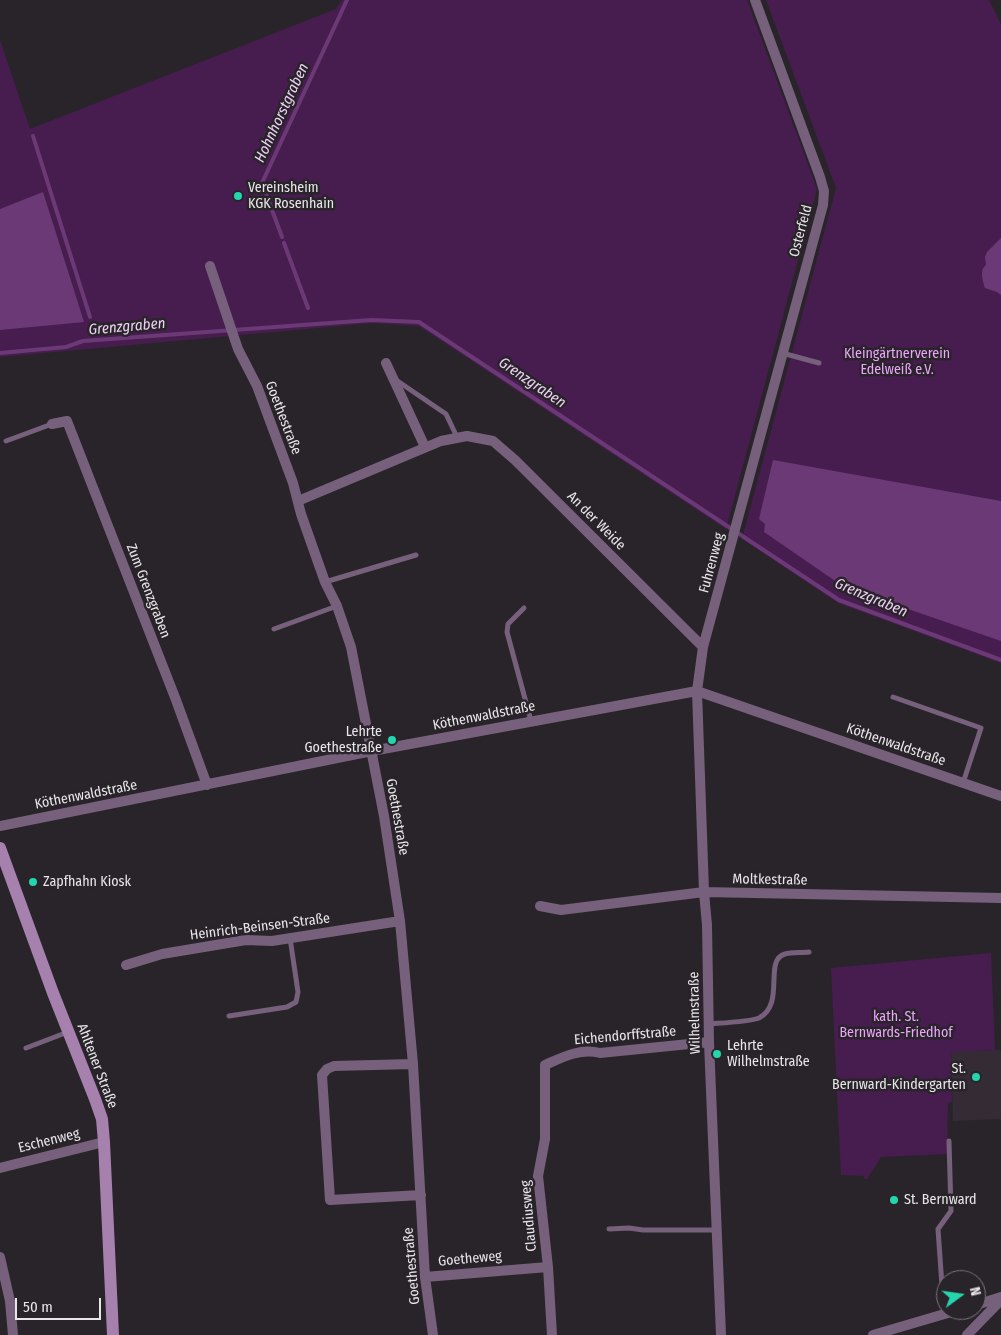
<!DOCTYPE html>
<meta charset="utf-8">
<style>
body{margin:0}
#map{position:relative;width:1001px;height:1335px;overflow:hidden;background:#29242a;font-family:"Fira Sans Condensed",sans-serif}
canvas{display:block}
.north{position:absolute;left:936px;top:1270px;width:50px;height:50px;box-sizing:border-box;background:#29242a;border:1px solid #767277;border-radius:50%;rotate:76deg;font-size:14px;font-weight:700;line-height:20px;text-align:center;color:#e9e6ea}
.north::after{content:'';display:block;margin:auto;width:18px;height:22px;background:#25d5ae;clip-path:polygon(50% 0,100% 100%,50% 72%,0 100%)}
.scale{position:absolute;left:15px;top:1298px;width:86px;height:22px;box-sizing:border-box;border:2px solid #e9e6ea;border-top:0;padding-left:6px;font-size:15px;line-height:18px;white-space:nowrap;color:#e9e6ea;-webkit-text-stroke:4px #29242a;paint-order:stroke}
</style>
<div id="map">
<canvas width="1001" height="1335"></canvas>
<div class="north">N</div>
<div class="scale">50 m</div>
</div>
<script>
const ctx = document.querySelector('canvas').getContext('2d');
ctx.lineJoin = 'round';
function paint(path, color) {
  ctx.fillStyle = color;
  ctx.fill(path, 'evenodd');
}
function trace(path, color, width, dash) {
  ctx.strokeStyle = color;
  ctx.lineWidth = width;
  ctx.lineCap = dash ? 'butt' : 'round';
  ctx.setLineDash(dash || []);
  ctx.stroke(path);
}
function drawText(font, color, halo, rows, align = 'center') {
  ctx.font = font + ' "Fira Sans Condensed",sans-serif';
  ctx.lineWidth = 5;
  ctx.setLineDash([]);
  ctx.textBaseline = 'middle';
  ctx.strokeStyle = halo;
  ctx.fillStyle = color;
  for (const [text, x, y, turn = 0] of rows) {
    ctx.save();
    ctx.translate(x, y);
    ctx.rotate((+turn || 0) * Math.PI / 180);
    ctx.textAlign = isNaN(turn) ? turn : align;
    if (halo) ctx.strokeText(text, 0, 0);
    ctx.fillText(text, 0, 0);
    ctx.restore();
  }
}
const built = new Path2D(`
 M 1001,1050 L 1001,1119 L 953,1121 L 951,1051 Z`);
const green = new Path2D(`
 M 342,0 L 747,0 L 817,189 L 726,529 L 419,326 L 372,323 L 0,357 L 0,40 L 30,129 L 336,9 Z
 M 766,0 L 989,0 L 1001,24 L 1001,663 L 838,603 L 742,539 L 836,188 Z
 M 991,953 L 995,1050 L 951,1052 L 952,1102 L 948,1103 L 947,1154 L 881,1157 L 867,1179 L 864,1179 L 864,1176 L 841,1175 L 831,968 Z`);
const water = new Path2D(`
 M 43,192 L 84,322 L 0,330 L 0,209 Z
 M 1001,238 L 1001,295 L 997,292 L 985,288 C 983,281 979,270 986,265 L 985,257 L 987,252 Z
 M 773,460 L 1001,501 L 1001,641 L 844,587 L 764,532 L 765,524 L 759,519 Z`);
const stream = new Path2D(`
 M 33,136 L 90,317
 M 282,237 L 262,183 L 347,0
 M 284,243 L 308,308
 M 0,353 L 66,347 L 83,341 L 371,320 L 419,322 L 839,600 L 1001,660`);
const service = new Path2D(`
 M 782,353 L 819,363
 M 396,380 L 446,414 L 457,437
 M 6,441 L 52,424
 M 325,582 L 416,555
 M 524,608 L 508,624 L 507,632 L 531,721
 M 274,629 L 337,606
 M 893,697 L 981,728 L 963,783
 M 229,1016 L 287,1007 L 296,1002 L 298,992 L 290,938
 M 708,1024 C 720,1023 749,1022 759,1018 C 786,1004 763,960 785,954 C 792,952 802,953 809,952
 M 26,1048 L 68,1032
 M 609,1229 L 629,1228 L 643,1230 L 716,1230
 M 944,1314 L 938,1229 L 951,1211 L 949,1141`);
const minor = new Path2D(`
 M 210,266 L 238,349 L 257,386 L 293,483 L 301,514 L 325,582 L 337,606 L 351,647 L 384,816 L 400,921 L 413,1064 L 425,1277 L 433,1335
 M 386,363 L 425,447
 M 52,424 L 67,421 L 176,700 L 207,785
 M 298,501 L 441,441 L 467,436 L 493,441 L 515,460 L 703,647
 M 0,826 L 372,751 L 697,691 L 1001,796
 M 540,906 L 561,910 L 704,892 L 1001,898
 M 126,965 L 162,954 L 246,940 L 272,941 L 400,921
 M 413,1064 L 334,1066 L 327,1069 L 322,1075 L 330,1200 L 421,1195
 M 0,1168 L 104,1142
 M 0,1257 L 10,1301 L 13,1335
 M 425,1277 L 548,1267
 M 976,1305 L 1001,1297
 M 552,1335 L 548,1267 L 538,1176 L 545,1139 L 545,1065 C 563,1057 580,1048 600,1053 L 709,1042
 M 721,1335 L 709,1042 L 707,925 L 704,892 L 697,691 L 703,647 L 823,205 L 824,191 L 820,177 L 755,0
 M 873,1335 L 958,1310
 M 967,1335 L 1001,1300`);
const secondary = new Path2D(`
 M 0,848 L 53,993 L 95,1099 L 102,1119 L 104,1142 L 113,1335`);
const markers = [
 [238,196,5,"#25d5ae"],
 [392,740,5,"#25d5ae"],
 [33,882,5,"#25d5ae"],
 [717,1054,5,"#25d5ae"],
 [976,1077,5,"#25d5ae"],
 [894,1200,5,"#25d5ae"]
];
const poiNames = [
 ["Vereinsheim",248,188],
 ["KGK Rosenhain",248,204],
 ["Lehrte",382,732,"right"],
 ["Goethestraße",382,748,"right"],
 ["Zapfhahn Kiosk",43,882],
 ["Lehrte",727,1046],
 ["Wilhelmstraße",727,1062],
 ["St.",966,1069,"right"],
 ["Bernward-Kindergarten",966,1085,"right"],
 ["St. Bernward",904,1200]
];
const streetNames = [
 ["Osterfeld",801,231,-75],
 ["Goethestraße",283,418,69],
 ["An der Weide",596,521,45],
 ["Fuhrenweg",712,563,-75],
 ["Zum Grenzgraben",148,591,69],
 ["Köthenwaldstraße",484,716,-11],
 ["Köthenwaldstraße",896,745,19],
 ["Köthenwaldstraße",86,795,-11],
 ["Goethestraße",397,817,80],
 ["Moltkestraße",770,880,1],
 ["Heinrich-Beinsen-Straße",260,927,-7],
 ["Wilhelmstraße",695,1013,-91],
 ["Eichendorffstraße",625,1036,-5],
 ["Ahltener Straße",97,1066,69],
 ["Eschenweg",49,1141,-14],
 ["Claudiusweg",529,1216,-95],
 ["Goetheweg",470,1259,-5],
 ["Goethestraße",412,1266,-95]
];
const parkNames = [
 ["Kleingärtnerverein",897,354],
 ["Edelweiß e.V.",897,370],
 ["kath. St.",896,1017],
 ["Bernwards-Friedhof",896,1033]
];
const waterNames = [
 ["Hohnhorstgraben",282,113,-65],
 ["Grenzgraben",127,327,-5],
 ["Grenzgraben",532,383,34],
 ["Grenzgraben",871,598,23]
];
paint(built, '#342b35');
paint(green, '#471d50');
paint(water, '#6c3977');
trace(stream, '#6c3977', 4);
trace(service, '#77607c', 5);
trace(minor, '#77607c', 10);
trace(secondary, '#a681ae', 12);
for (const [x, y, r, color] of markers) {
  const dot = new Path2D();
  dot.arc(x, y, r, 0, 2 * Math.PI);
  ctx.fillStyle = color;
  ctx.fill(dot);
  trace(dot, '#29242a', 2);
}
drawText('14px', '#e9e6ea', '#29242a', poiNames, 'left');
drawText('14px', '#e9e6ea', '#29242a', streetNames);
drawText('14px', '#eea5fe', '#29242a', parkNames);
drawText('italic 15px', '#edd0f4', '#29242a', waterNames);
</script>
